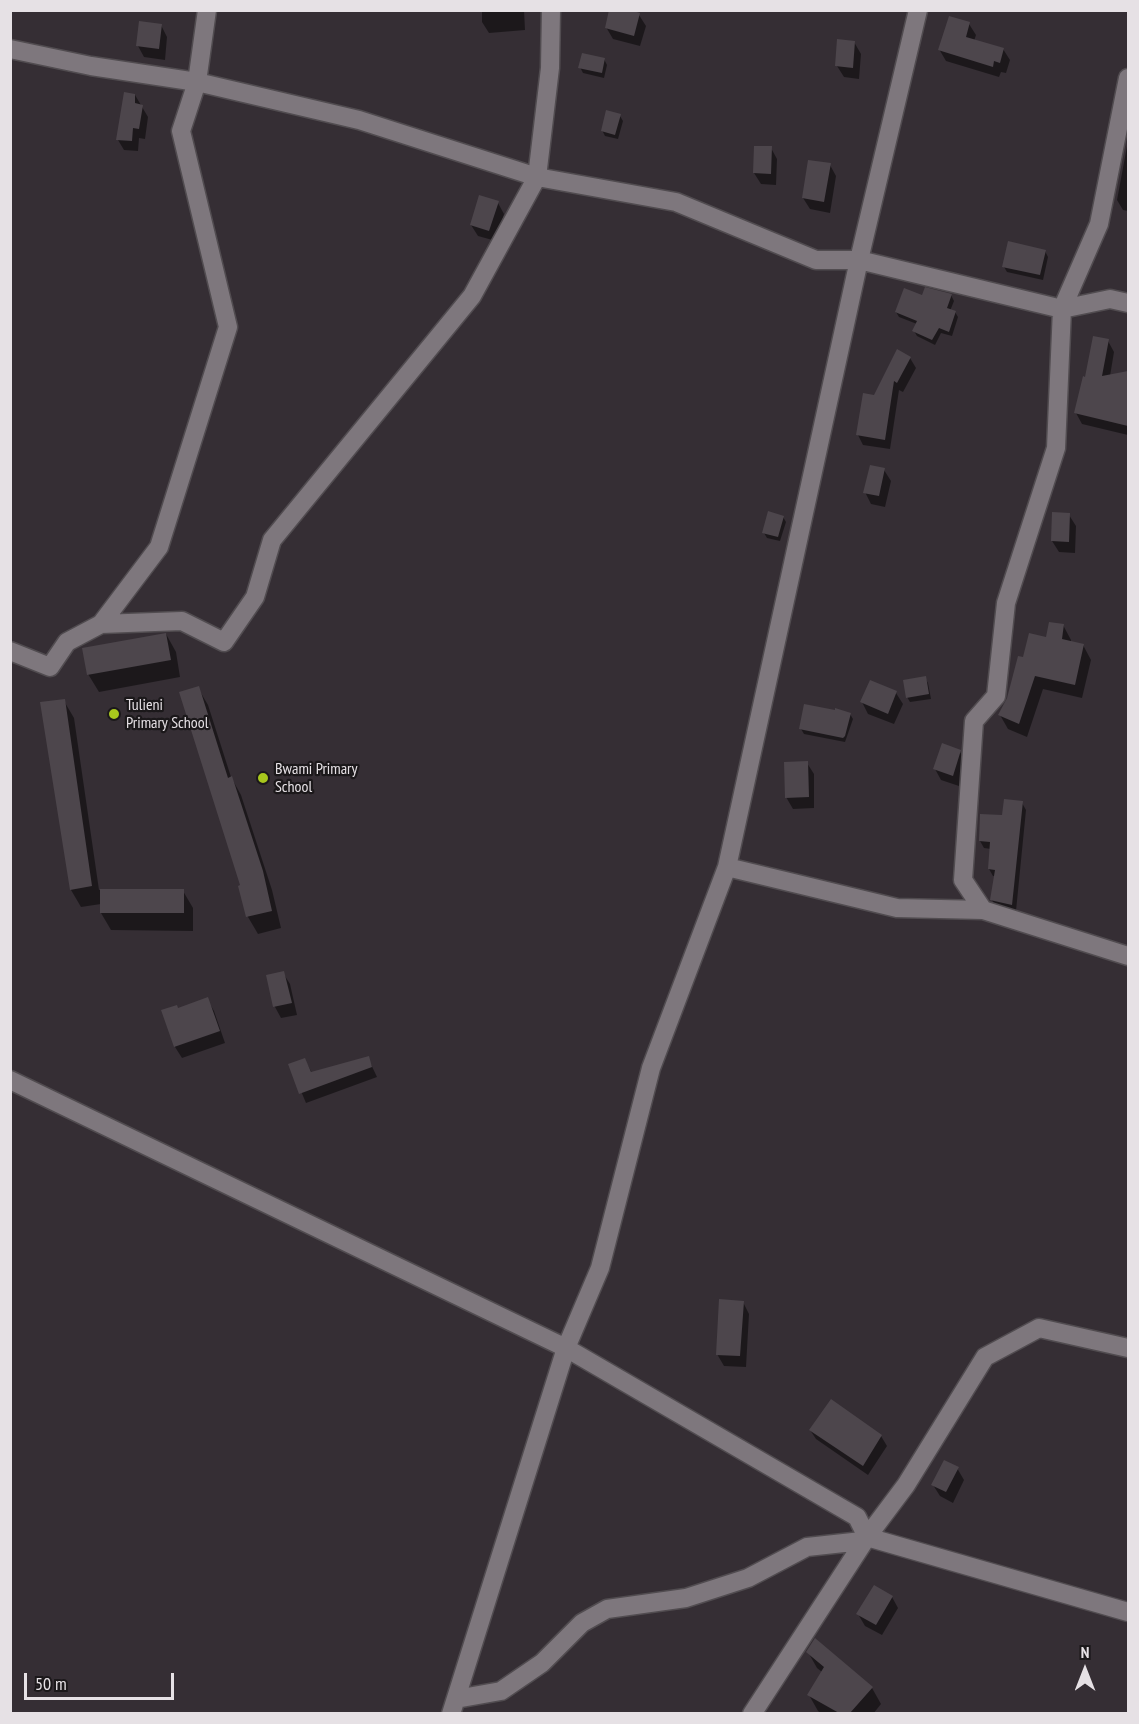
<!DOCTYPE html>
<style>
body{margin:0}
#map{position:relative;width:1139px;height:1724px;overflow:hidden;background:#352e34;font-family:"PT Sans Narrow",sans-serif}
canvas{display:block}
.frame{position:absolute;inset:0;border:12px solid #e6e1e5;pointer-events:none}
.north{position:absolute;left:1055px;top:1640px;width:60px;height:60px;-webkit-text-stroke:4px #1b181a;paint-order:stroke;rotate:0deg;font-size:16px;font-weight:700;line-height:24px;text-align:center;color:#e6e1e5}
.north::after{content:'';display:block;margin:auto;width:21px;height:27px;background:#e6e1e5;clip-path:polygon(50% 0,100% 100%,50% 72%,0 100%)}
.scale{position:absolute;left:24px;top:1673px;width:150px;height:27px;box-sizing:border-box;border:3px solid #e6e1e5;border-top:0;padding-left:8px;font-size:18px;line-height:21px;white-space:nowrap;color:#e6e1e5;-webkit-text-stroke:4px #1b181a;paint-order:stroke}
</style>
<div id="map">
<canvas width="1139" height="1724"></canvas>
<div class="frame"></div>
<div class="north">N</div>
<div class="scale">50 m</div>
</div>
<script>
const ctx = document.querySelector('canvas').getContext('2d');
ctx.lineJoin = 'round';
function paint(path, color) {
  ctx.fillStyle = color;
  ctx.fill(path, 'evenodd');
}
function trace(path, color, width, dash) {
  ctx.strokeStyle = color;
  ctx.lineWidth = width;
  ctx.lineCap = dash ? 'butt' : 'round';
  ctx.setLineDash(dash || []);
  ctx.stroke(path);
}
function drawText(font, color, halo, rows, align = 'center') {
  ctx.font = font + ' "PT Sans Narrow",sans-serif';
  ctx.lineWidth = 4.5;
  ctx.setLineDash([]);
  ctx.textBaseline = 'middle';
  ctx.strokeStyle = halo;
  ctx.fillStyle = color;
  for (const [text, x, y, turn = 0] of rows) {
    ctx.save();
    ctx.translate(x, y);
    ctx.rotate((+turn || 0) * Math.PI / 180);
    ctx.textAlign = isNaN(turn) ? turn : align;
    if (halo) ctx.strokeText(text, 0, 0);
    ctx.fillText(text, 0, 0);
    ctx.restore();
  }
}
const shadow = new Path2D(`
 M 482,10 L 524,10 L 525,30 L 489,33 L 482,22 Z
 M 639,15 L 646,26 L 640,46 L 613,39 L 606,27 Z
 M 969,24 L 976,35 L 974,41 L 1003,49 L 1010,60 L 1006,73 L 1001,72 L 999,77 L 946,61 L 939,49 Z
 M 161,25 L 167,37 L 165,60 L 144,57 L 138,46 Z
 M 854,42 L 861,54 L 859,79 L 844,77 L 837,66 Z
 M 604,59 L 607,65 L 604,78 L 583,73 L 580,67 Z
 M 135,95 L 148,117 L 145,139 L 139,138 L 138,151 L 124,150 L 118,140 Z
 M 620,116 L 623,121 L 618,139 L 605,136 L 602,130 Z
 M 1128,141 L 1128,211 L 1123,210 L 1117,200 Z
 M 771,148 L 777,159 L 776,185 L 761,184 L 754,173 Z
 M 830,165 L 836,176 L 830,213 L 810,209 L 803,198 Z
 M 498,203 L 504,214 L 496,241 L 478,236 L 471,225 Z
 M 1045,251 L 1048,257 L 1043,280 L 1007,272 L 1004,267 Z
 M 951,295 L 954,301 L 950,311 L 955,312 L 958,317 L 952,336 L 941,333 L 935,345 L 917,336 L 914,331 L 917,324 L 899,317 L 896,312 L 923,297 Z
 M 1108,341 L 1114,352 L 1110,376 L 1128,372 L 1128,435 L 1082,424 L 1076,413 L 1086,378 Z
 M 910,358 L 916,368 L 903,392 L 899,390 L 890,449 L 863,445 L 858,435 L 875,397 Z
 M 884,470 L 891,481 L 885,507 L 871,504 L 865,492 Z
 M 1069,515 L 1076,526 L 1075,553 L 1059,552 L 1052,541 Z
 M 783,517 L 786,522 L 780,541 L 767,538 L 764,533 Z
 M 1063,625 L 1071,640 L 1071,643 L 1083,645 L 1091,660 L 1082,698 L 1043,689 L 1027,737 L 1008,729 L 1000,715 L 1024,659 Z
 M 166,634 L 176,652 L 180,677 L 99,692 L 88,674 Z
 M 925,678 L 928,683 L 931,699 L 910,702 L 907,697 Z
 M 198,688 L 208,705 L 231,777 L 241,795 L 272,890 L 281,928 L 258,934 L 248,917 Z
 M 896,693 L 903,704 L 894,724 L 868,714 L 862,702 Z
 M 64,701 L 74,718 L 99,890 L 183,891 L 193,908 L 193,931 L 111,930 L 101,913 L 101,904 L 81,907 L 71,890 L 42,704 Z
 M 850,714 L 853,719 L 845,742 L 804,734 L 801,729 Z
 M 960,752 L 966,763 L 959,786 L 941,780 L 935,769 Z
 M 807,763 L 814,774 L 814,808 L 793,809 L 786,797 Z
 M 1022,803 L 1026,810 L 1016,911 L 996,907 L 992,900 L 996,876 L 993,876 L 989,869 L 991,849 L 984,848 L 980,841 L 1003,817 Z
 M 283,973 L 290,984 L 297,1015 L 281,1018 L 275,1007 L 267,977 Z
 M 207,999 L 214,1011 L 225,1043 L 182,1058 L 175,1047 L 178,1009 Z
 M 368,1058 L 377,1077 L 306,1103 L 290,1065 L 305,1060 L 312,1073 Z
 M 743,1302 L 749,1314 L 746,1367 L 724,1366 L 717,1354 Z
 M 810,1430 L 881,1436 L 887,1446 L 868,1475 L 816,1439 Z
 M 957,1468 L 964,1480 L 953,1503 L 940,1496 L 933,1485 Z
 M 892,1597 L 898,1608 L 882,1635 L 865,1626 L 858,1614 Z
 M 808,1652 L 872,1688 L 881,1704 L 873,1714 L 822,1714 L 818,1711 L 809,1695 L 822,1672 L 817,1668 Z`);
const building = new Path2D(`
 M 609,10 L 630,10 L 640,13 L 634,36 L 605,28 Z
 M 949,16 L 970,22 L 966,37 L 1004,48 L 1000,63 L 994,61 L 993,67 L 938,50 Z
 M 139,21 L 162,24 L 159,49 L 136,46 Z
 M 837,39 L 855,41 L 853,68 L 835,66 Z
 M 582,53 L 605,58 L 602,73 L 578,68 Z
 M 124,92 L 135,94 L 135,103 L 143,105 L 139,129 L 133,128 L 132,141 L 116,140 Z
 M 606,110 L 621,114 L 615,135 L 601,131 Z
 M 754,146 L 772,146 L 771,174 L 753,173 Z
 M 808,160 L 831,163 L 824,202 L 802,198 Z
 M 479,195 L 499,201 L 489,231 L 470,225 Z
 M 1008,241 L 1046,250 L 1040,275 L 1002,267 Z
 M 925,287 L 952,294 L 947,308 L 956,311 L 949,332 L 939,328 L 932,340 L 912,331 L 917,321 L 895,312 L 904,288 L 922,295 Z
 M 1093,336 L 1109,339 L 1102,376 L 1128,371 L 1128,426 L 1074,413 L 1083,376 L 1085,377 Z
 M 897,349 L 911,357 L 897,383 L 894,381 L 885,440 L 856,435 L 863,393 L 874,395 Z
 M 870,465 L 885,468 L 879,496 L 863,493 Z
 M 768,511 L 784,516 L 778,537 L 762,533 Z
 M 1052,512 L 1070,513 L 1069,542 L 1051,541 Z
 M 1049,622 L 1064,624 L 1062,639 L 1084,644 L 1075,685 L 1035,676 L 1019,724 L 998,715 L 1007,698 L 1018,656 L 1023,657 L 1029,633 L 1046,637 Z
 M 166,633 L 171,660 L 87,675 L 82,648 Z
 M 926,676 L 929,694 L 906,698 L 903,680 Z
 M 870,680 L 897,691 L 888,714 L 860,702 Z
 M 199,686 L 228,778 L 232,776 L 263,871 L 272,911 L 246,917 L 238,886 L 240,885 L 179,692 Z
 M 65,699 L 92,886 L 70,890 L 40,702 Z
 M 804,704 L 835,710 L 835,708 L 851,713 L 845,736 L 843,738 L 799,729 Z
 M 942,743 L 961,750 L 953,776 L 933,769 Z
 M 808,761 L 809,797 L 785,798 L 784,762 Z
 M 1004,799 L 1023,801 L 1012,905 L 990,900 L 995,870 L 988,869 L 990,842 L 979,841 L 980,814 L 1002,815 Z
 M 100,889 L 184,889 L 184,913 L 100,913 Z
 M 284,971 L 292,1003 L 273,1007 L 266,975 Z
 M 208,997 L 220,1031 L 174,1047 L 161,1010 L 177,1005 L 178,1008 Z
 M 369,1056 L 372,1067 L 299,1094 L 288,1064 L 305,1058 L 311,1072 Z
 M 719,1299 L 744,1301 L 740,1356 L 716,1355 Z
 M 831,1399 L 882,1435 L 863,1466 L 809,1430 Z
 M 944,1460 L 959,1467 L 946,1492 L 931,1485 Z
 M 874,1585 L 893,1596 L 876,1625 L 856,1614 Z
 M 815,1638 L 873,1687 L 850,1713 L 839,1713 L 807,1695 L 824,1667 L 806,1652 Z`);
const minor = new Path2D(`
 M 10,49 L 91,66 L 197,82 L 359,120 L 537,177 L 676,202 L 816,260 L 859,260 L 1062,309 L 1110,299 L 1128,303
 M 101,624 L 182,621 L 224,642 L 255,597 L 272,540 L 472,296 L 537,177 L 550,68 L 551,10
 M 10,651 L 50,667 L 67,642 L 101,624 L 159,547 L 228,327 L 181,131 L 197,82 L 207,10
 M 727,867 L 897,908 L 983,910 L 1128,956
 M 983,910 L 963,880 L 974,721 L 996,696 L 1006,603 L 1056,448 L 1062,309 L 1099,224 L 1128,78
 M 10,1080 L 566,1348 L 857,1517 L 867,1537
 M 456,1699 L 501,1691 L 542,1663 L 582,1623 L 607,1609 L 686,1598 L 748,1578 L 807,1547 L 862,1541 L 867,1537 L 1128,1612
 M 451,1714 L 566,1348 L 600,1268 L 651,1068 L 727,867 L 859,260 L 918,10
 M 752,1714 L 867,1537 L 906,1485 L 985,1357 L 1039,1328 L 1128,1348`);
const markers = [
 [114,714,6,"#a8c71d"],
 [263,778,6,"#a8c71d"]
];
const poiNames = [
 ["Tulieni",126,705],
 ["Primary School",126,723],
 ["Bwami Primary",275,769],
 ["School",275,787]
];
paint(shadow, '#0007');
paint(building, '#4d464c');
trace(minor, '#514c50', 21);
trace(minor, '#7e777d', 18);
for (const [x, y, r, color] of markers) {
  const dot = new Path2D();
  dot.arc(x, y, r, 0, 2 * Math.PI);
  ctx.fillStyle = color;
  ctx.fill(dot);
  trace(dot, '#1b181a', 2);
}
drawText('16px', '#e6e1e5', '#1b181a', poiNames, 'left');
</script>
